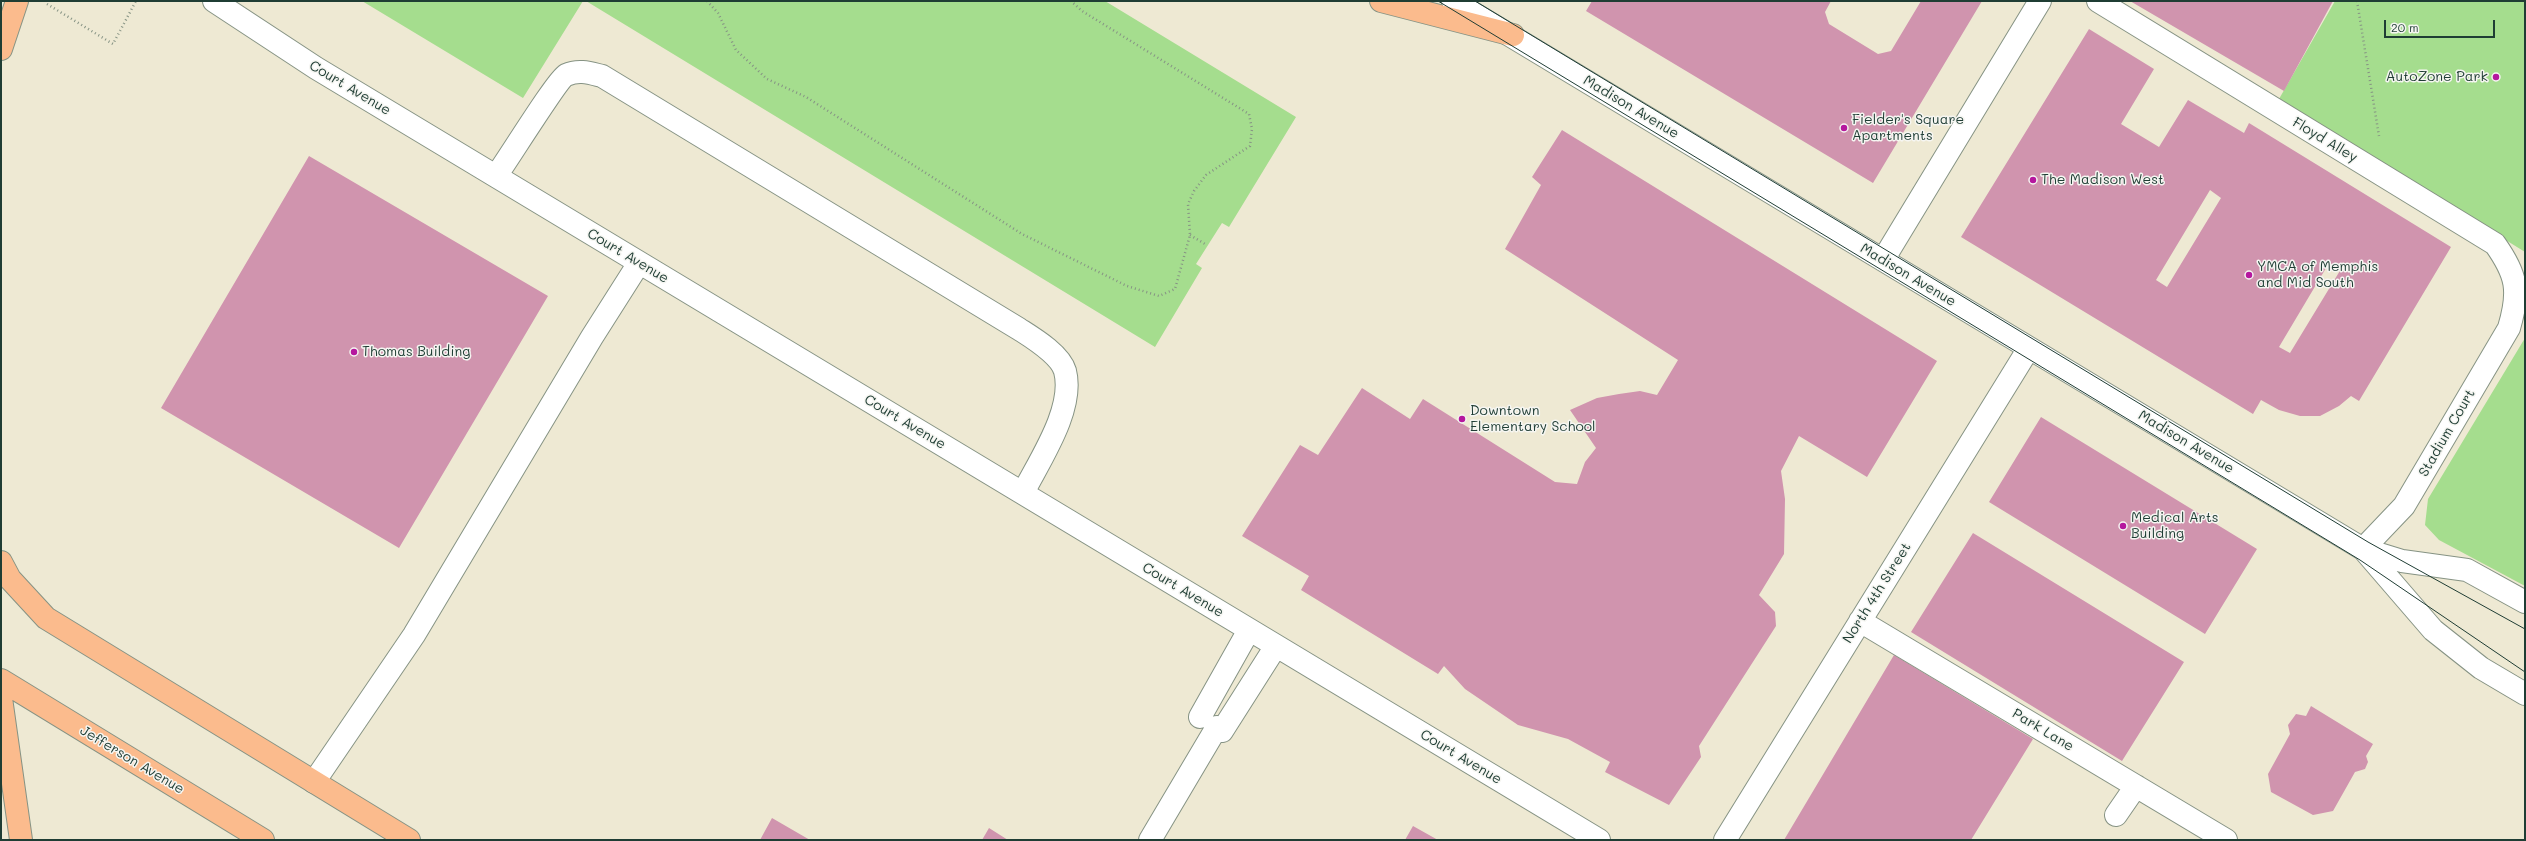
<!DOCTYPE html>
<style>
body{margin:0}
#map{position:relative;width:2526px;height:841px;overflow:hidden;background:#eee9d3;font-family:Mali,sans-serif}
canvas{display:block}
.frame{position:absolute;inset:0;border:2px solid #1f3d34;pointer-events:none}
.scale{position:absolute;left:2384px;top:20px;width:111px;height:18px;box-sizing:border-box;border:2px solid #1f3d34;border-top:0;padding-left:5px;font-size:12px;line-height:14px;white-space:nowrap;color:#1f3d34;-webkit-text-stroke:3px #f6f6f2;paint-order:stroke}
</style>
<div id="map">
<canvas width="2526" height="841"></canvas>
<div class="frame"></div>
<div class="scale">20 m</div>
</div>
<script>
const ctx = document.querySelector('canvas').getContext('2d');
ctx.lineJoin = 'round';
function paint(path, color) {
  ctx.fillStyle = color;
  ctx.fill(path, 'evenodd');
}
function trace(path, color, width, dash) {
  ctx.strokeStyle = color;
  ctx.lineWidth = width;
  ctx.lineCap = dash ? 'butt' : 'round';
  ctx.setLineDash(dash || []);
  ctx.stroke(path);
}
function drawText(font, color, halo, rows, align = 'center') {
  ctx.font = font + ' Mali,sans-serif';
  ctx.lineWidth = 3;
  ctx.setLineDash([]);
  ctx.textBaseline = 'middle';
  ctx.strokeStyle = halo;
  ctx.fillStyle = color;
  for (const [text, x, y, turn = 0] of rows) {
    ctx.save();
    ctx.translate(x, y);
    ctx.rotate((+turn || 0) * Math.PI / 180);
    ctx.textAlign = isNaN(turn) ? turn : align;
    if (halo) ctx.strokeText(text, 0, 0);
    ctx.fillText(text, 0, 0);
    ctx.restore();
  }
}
const green = new Path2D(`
 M 362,1 L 583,1 L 523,98 Z
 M 586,1 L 1105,1 L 1296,117 L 1229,227 L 1222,223 L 1196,264 L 1202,268 L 1155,347 Z
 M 2335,1 L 2525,1 L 2525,252 L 2279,99 Z
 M 2525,338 L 2525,586 L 2439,540 L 2425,525 L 2428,499 Z`);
const building = new Path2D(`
 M 1592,1 L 1831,1 L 1825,12 L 1829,24 L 1878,54 L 1891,51 L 1921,1 L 1982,1 L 1873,183 L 1586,11 Z
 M 2130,1 L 2333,1 L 2284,91 Z
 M 2089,29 L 2154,69 L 2121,124 L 2159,147 L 2188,100 L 2244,133 L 2249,123 L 2451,247 L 2359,401 L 2351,396 L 2339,406 L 2320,416 L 2300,416 L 2279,410 L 2261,400 L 2253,414 L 1961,237 ZM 2210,190 L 2221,198 L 2167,287 L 2156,280 ZM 2329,263 L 2341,269 L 2290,353 L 2279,347 Z
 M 1562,130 L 1937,361 L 1867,477 L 1799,436 L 1781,471 L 1785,499 L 1784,554 L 1759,595 L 1775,612 L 1776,626 L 1699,746 L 1701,757 L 1669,805 L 1605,772 L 1610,762 L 1568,739 L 1518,725 L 1465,689 L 1444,666 L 1438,674 L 1301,590 L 1309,576 L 1242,536 L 1300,445 L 1318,455 L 1362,388 L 1410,419 L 1423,399 L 1555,482 L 1577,484 L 1585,462 L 1596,448 L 1570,410 L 1597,398 L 1619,394 L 1640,391 L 1657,395 L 1678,360 L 1505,249 L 1541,185 L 1532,177 Z
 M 309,156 L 548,296 L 399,548 L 161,408 Z
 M 2041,417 L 2257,549 L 2205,634 L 1989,502 Z
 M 1973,533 L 2184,662 L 2122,761 L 1911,632 Z
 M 1894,655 L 2033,739 L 1971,840 L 1784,840 Z
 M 2311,706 L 2373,744 L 2366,756 L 2368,762 L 2365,769 L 2355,772 L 2333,811 L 2313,815 L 2271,792 L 2268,774 L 2290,734 L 2288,725 L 2296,714 L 2306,716 Z
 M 772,818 L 810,840 L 760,840 Z
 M 1413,826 L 1438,840 L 1405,840 Z
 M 989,828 L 1008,840 L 982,840 Z`);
const path = new Path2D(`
 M 707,1 L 718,13 L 736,50 L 767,79 L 806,97 L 1022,234 L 1127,286 L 1159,296 L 1175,289 L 1190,235 L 1188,204 L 1194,191 L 1206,175 L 1250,146 L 1252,129 L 1249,114 L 1082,11 L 1071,1
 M 2357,1 L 2379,136
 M 47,4 L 113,44 L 136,1
 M 1190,235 L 1205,244`);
const minor = new Path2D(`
 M 214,1 L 316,68 L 1599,840
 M 1453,1 L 2363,549 L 2402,561 L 2467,570 L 2525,602
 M 2098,1 L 2495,244 C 2517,275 2520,291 2509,328 L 2404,506 L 2363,549
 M 496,176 C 507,161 557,80 566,75 C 579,69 590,73 602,76 L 1019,329 C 1033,338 1060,354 1065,371 C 1075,409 1039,461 1023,493
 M 1883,260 L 2040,1
 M 2364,550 L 2433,630 L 2481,668 L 2525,694
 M 1860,621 L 2226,840
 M 1200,717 L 1249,630
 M 1222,731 L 1276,646
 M 314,782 L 414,635 L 592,337 L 639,263
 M 2116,815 L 2136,786
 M 1150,840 L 1217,727
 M 1725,840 L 2029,348`);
const major = new Path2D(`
 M 1381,1 L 1513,35
 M 1,49 L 17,1
 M 1,562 L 10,579 L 46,618 L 409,840
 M 1,680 L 263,840
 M 1,698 L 21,840`);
const tram = new Path2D(`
 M 1438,1 L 2360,560 L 2525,672
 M 1475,1 L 2368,542 L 2525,629`);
const markers = [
 [2496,77,4,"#b5179e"],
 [1844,128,4,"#b5179e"],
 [2033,180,4,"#b5179e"],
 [2249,275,4,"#b5179e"],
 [354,352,4,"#b5179e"],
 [1462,419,4,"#b5179e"],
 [2123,526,4,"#b5179e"]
];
const poiNames = [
 ["AutoZone Park",2488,77,"right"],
 ["Fielder's Square",1852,120],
 ["Apartments",1852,136],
 ["The Madison West",2041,180],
 ["YMCA of Memphis",2257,267],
 ["and Mid South",2257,283],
 ["Thomas Building",362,352],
 ["Downtown",1470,411],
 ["Elementary School",1470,427],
 ["Medical Arts",2131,518],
 ["Building",2131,534]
];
const streetNames = [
 ["Court Avenue",350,88,31],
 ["Madison Avenue",1631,107,31],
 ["Floyd Alley",2325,140,31],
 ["Court Avenue",628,256,31],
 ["Madison Avenue",1908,275,31],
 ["Court Avenue",905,422,31],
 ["Stadium Court",2447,433,-60],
 ["Madison Avenue",2186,442,31],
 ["Court Avenue",1183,590,31],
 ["North 4th Street",1877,593,-58],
 ["Park Lane",2043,730,31],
 ["Court Avenue",1461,757,31],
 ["Jefferson Avenue",132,760,31]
];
paint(green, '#a5dd8e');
paint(building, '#d094ae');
trace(minor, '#869384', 24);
trace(major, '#869384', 24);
trace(path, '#869384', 2.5, [1, 3]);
trace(minor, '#fff', 22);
trace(major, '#fbbb8d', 22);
trace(tram, '#1f3d34', 1);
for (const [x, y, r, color] of markers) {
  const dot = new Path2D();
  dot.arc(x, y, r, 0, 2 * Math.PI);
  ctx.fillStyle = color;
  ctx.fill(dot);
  trace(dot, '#f6f6f2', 1.5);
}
drawText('14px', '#1f3d34', '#f6f6f2', poiNames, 'left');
drawText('14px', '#1f3d34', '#f6f6f2', streetNames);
</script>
